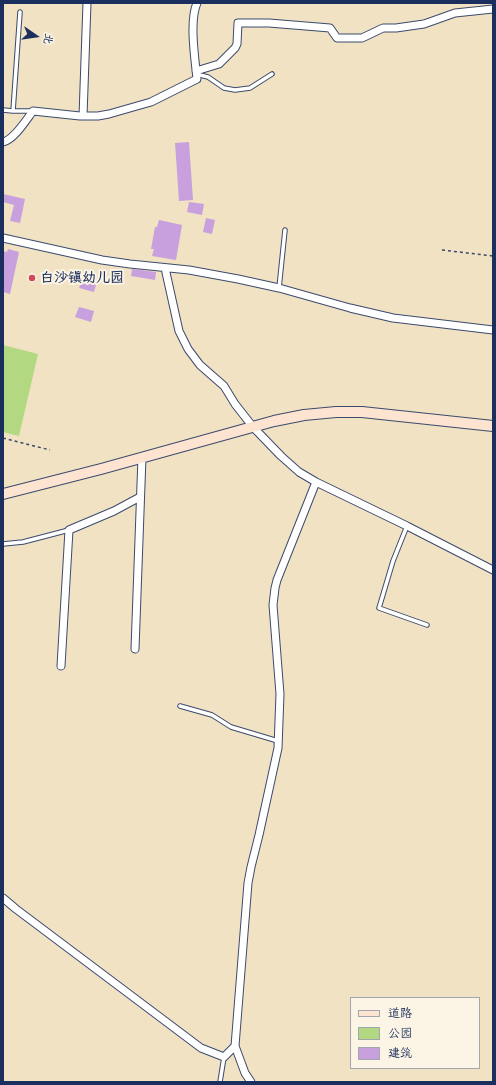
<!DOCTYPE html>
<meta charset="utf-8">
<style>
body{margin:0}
#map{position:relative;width:496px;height:1085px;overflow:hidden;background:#f0e2c3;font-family:"Balsamiq Sans","LXGW WenKai TC",sans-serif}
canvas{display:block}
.frame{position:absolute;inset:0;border:4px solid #1b2f5e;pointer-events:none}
.legend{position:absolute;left:350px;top:997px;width:130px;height:72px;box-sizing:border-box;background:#fcf5e5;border:1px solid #a2a6af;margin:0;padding:5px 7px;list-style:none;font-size:12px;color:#1b2f5e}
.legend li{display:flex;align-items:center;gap:8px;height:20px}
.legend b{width:20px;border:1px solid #a2a6af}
.north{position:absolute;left:16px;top:16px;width:40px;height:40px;-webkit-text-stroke:3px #fcf5e5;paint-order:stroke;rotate:103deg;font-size:11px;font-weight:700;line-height:16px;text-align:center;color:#1b2f5e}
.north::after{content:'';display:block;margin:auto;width:14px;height:18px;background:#1b2f5e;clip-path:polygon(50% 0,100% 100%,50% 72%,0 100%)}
</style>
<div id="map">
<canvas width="496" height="1085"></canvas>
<div class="frame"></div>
<ul class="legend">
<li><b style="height:5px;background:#fde4d1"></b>道路</li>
<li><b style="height:11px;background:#b2d881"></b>公园</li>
<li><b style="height:11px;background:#c8a0de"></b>建筑</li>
</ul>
<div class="north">北</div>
</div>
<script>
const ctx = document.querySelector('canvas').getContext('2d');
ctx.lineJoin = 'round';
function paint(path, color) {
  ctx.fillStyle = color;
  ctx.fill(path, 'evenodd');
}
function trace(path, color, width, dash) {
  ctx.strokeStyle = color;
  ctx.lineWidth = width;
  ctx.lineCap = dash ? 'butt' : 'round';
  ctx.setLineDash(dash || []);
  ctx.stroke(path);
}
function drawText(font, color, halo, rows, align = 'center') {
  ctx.font = font + ' "Balsamiq Sans","LXGW WenKai TC",sans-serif';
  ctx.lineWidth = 4;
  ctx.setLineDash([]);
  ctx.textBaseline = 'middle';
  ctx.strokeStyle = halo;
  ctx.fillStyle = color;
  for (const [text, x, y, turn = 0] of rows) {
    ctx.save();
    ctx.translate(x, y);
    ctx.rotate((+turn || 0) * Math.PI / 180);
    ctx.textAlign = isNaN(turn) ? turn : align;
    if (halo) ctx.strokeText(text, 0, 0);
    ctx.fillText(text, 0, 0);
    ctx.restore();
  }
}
const green = new Path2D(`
 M 3,345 L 38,354 L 19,436 L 3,432 Z`);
const building = new Path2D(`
 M 189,142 L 193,200 L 179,201 L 175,143 Z
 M 3,194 L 25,199 L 20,223 L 10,221 L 14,205 L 3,202 Z
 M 189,202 L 204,204 L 202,215 L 187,212 Z
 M 206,218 L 215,220 L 212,234 L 203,232 Z
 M 159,220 L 182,225 L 176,260 L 152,256 L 154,249 L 151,249 L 155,227 L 157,227 Z
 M 8,249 L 19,252 L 10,294 L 3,292 L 3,251 L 7,252 Z
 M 132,269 L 156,272 L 155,280 L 131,276 Z
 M 83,277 L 97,281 L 94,292 L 79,288 Z
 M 79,307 L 94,311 L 91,322 L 75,317 Z`);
const path = new Path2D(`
 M 442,250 L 493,256
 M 3,438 L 50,450`);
const service = new Path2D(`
 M 196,74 L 208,77 L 224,88 L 235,90 L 250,88 L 272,74
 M 3,110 L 13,111 L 32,111
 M 13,111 L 20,12
 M 279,288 L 285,230
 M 407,526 L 393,561 L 379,608 L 427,625
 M 3,544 L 23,542 L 69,530
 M 180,706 L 212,715 L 231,727 L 278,741
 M 220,1082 L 224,1057`);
const minor = new Path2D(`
 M 196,71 L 219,64 L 235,48 L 237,44 L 238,23 L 269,23 L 330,28 L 337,38 L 362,38 L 383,28 L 396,28 L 424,24 L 455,13 L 493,9
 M 83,116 L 87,3
 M 3,142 C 14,140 26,120 33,111 L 80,116 L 98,116 L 109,114 L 151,102 L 197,79 C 195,59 189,21 197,3
 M 3,238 L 102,260 L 130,264 L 189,270 L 238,279 L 279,288 L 350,308 L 393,318 L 493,330
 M 165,268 L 179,331 L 188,349 L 200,365 L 224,386 L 235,404 L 253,427 L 281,456 L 299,472 L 316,482 L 407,526 L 493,570
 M 135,649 L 142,457
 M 61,666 L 69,530 L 114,511 L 140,497
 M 3,898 L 16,909 L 201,1048 L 224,1057 L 235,1046
 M 251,1082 L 245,1073 L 235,1046 L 248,883 L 251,867 L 259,835 L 278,748 L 280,694 L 273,605 L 275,588 L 277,580 L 316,482`);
const secondary = new Path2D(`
 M 3,494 L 101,469 L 274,421 L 304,415 L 336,412 L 362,412 L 493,426`);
const markers = [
 [32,278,4,"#d1495b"]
];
const poiNames = [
 ["白沙镇幼儿园",40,278]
];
paint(green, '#b2d881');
paint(building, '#c8a0de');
trace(service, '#3b4a6d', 5.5);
trace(minor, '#3b4a6d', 9);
trace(secondary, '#3b4a6d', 12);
trace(path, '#3b4a6d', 1.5, [3, 3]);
trace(service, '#fff', 3.5);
trace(minor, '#fff', 7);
trace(secondary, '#fde4d1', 10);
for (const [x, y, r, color] of markers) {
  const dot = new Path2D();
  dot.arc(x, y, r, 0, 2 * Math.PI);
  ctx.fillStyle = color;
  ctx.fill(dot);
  trace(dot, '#fcf5e5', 1.5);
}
drawText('bold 14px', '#1b2f5e', '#fcf5e5', poiNames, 'left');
</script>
